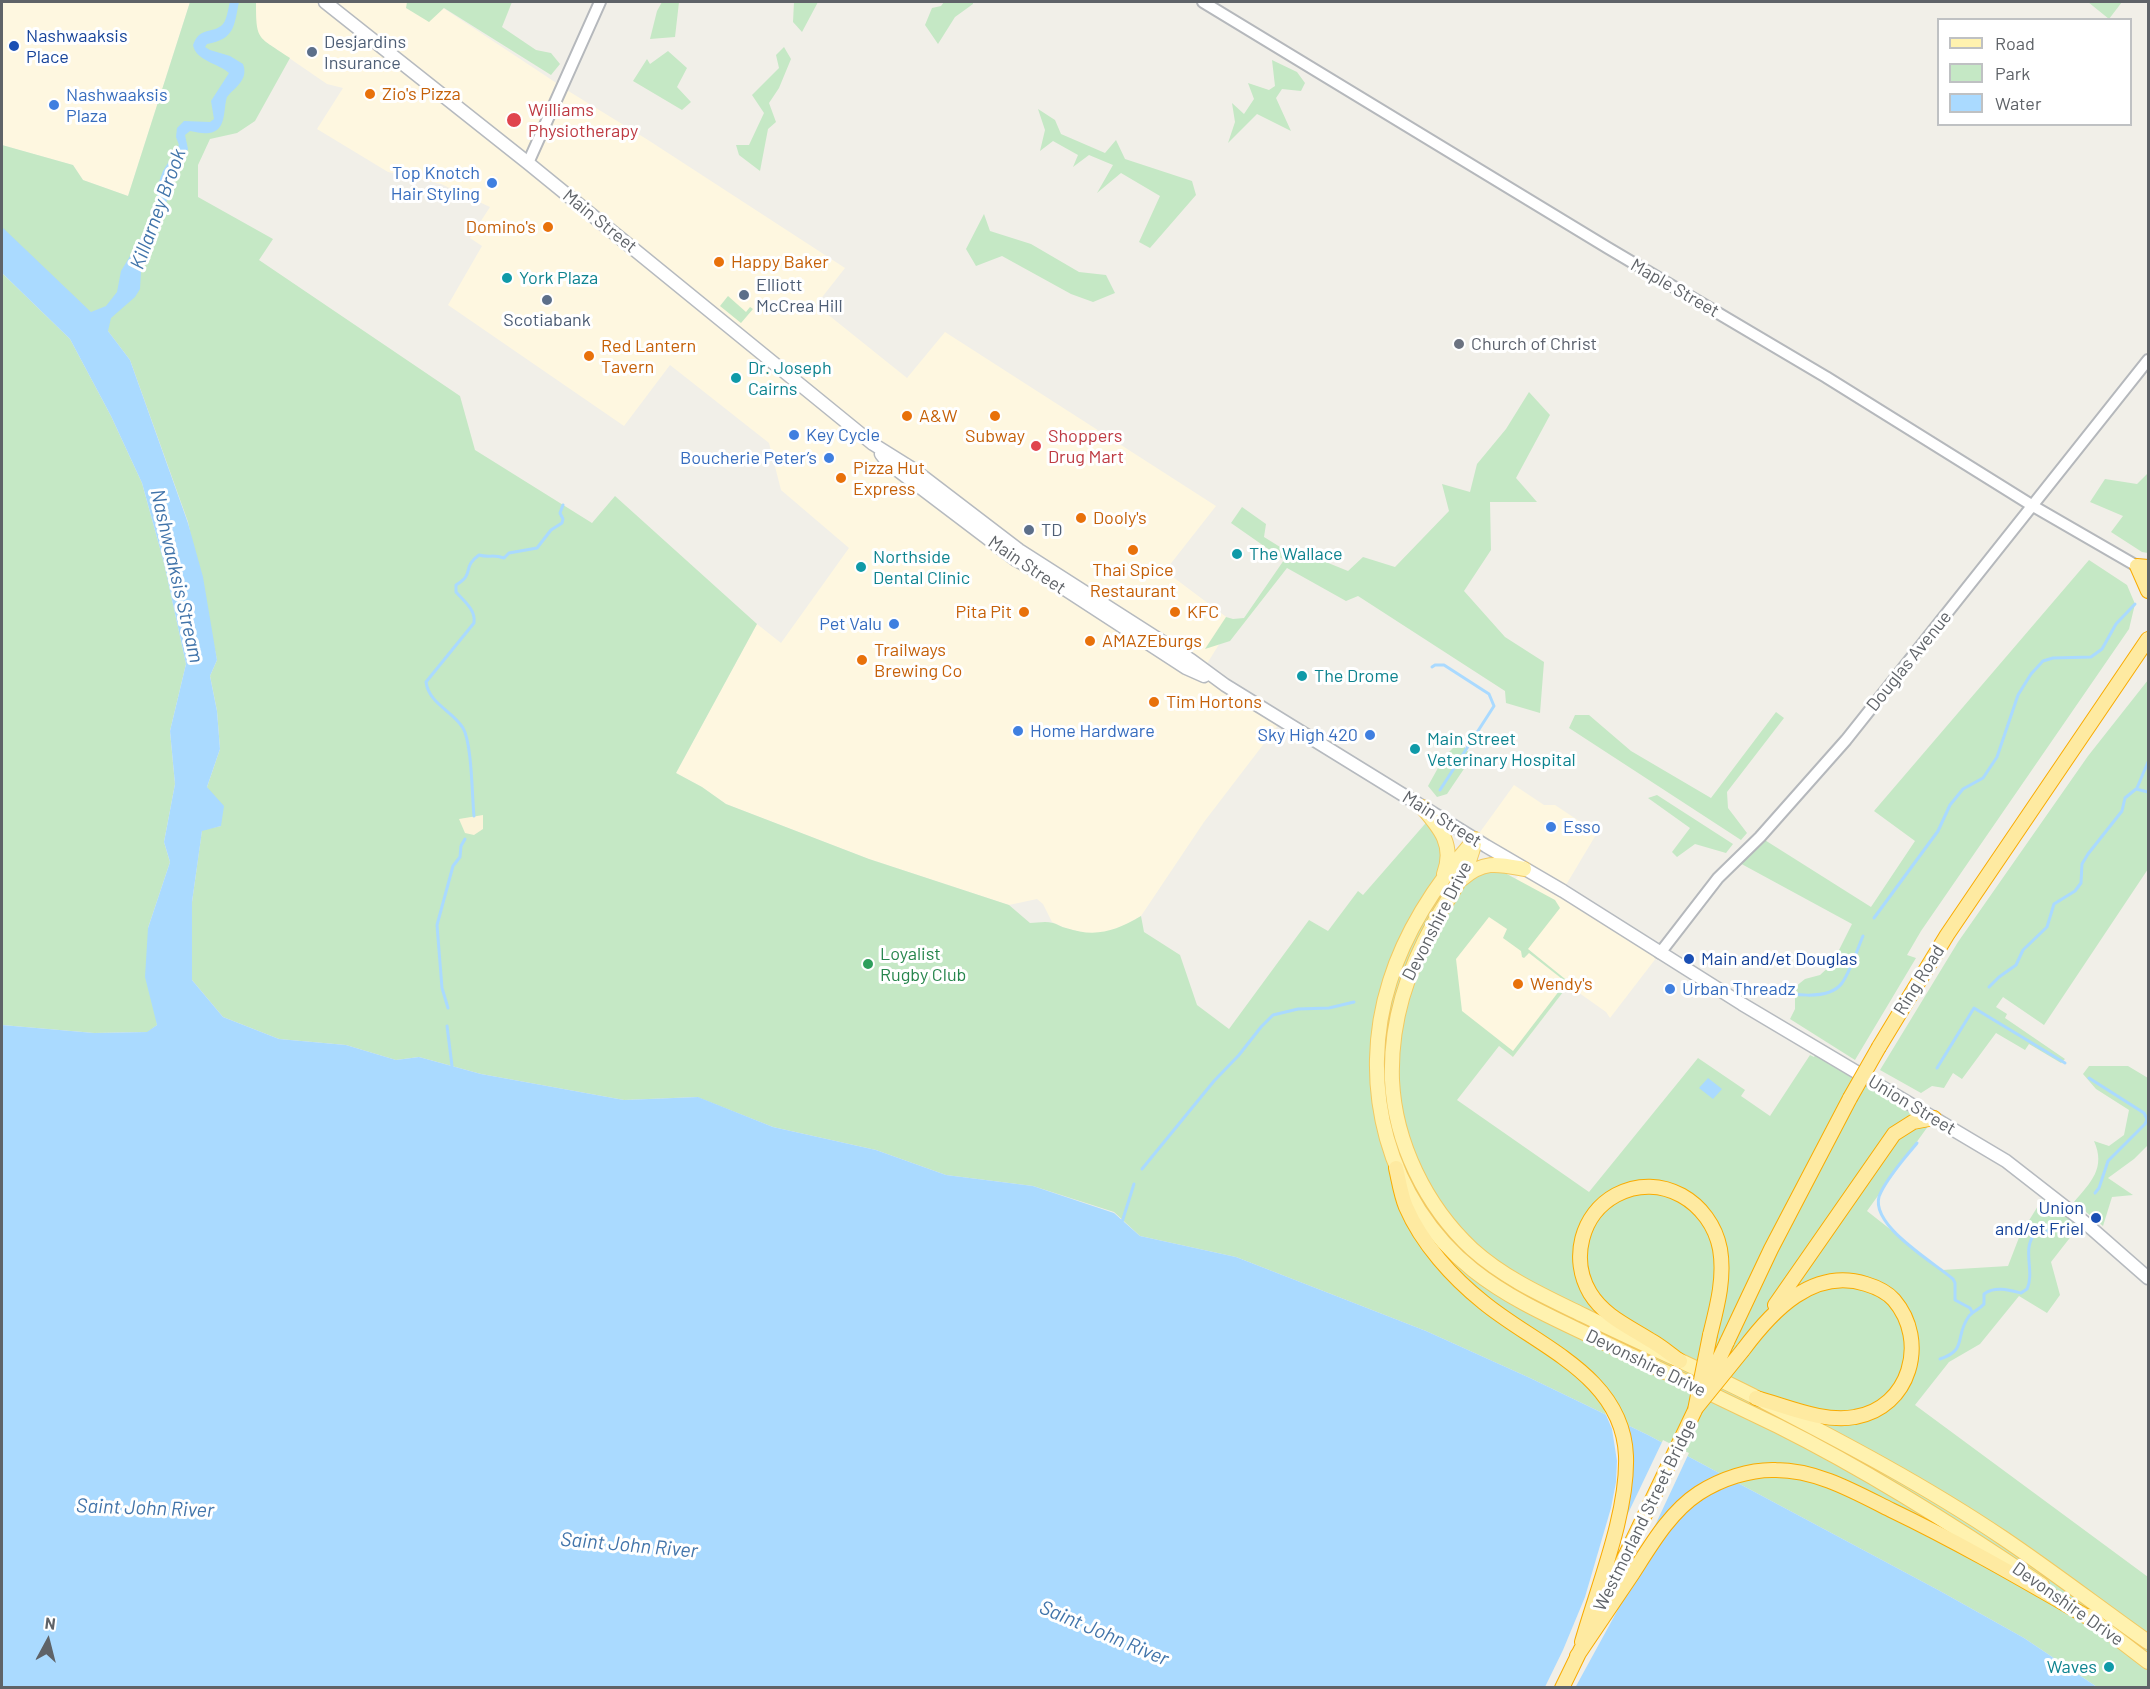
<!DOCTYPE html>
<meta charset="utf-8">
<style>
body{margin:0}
#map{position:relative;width:2150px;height:1689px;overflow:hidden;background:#f1efe8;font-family:Barlow,sans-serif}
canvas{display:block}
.frame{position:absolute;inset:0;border:3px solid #5f6368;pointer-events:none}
.legend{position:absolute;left:1937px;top:18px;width:195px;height:108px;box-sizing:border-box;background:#fff;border:2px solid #bfc1c3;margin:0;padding:8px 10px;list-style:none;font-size:18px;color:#5f6368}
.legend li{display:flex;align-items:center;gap:12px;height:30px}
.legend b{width:30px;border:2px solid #bfc1c3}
.north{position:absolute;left:18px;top:1611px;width:60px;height:60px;-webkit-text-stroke:4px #fff;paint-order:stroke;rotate:7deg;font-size:16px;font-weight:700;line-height:24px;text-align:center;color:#5f6368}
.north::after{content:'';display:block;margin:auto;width:21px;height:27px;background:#5f6368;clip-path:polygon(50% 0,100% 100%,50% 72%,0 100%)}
</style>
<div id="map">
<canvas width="2150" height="1689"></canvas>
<div class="frame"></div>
<ul class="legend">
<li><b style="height:8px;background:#fff2af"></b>Road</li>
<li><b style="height:16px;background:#c5e8c5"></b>Park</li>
<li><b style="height:16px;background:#aadaff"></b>Water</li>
</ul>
<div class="north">N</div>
</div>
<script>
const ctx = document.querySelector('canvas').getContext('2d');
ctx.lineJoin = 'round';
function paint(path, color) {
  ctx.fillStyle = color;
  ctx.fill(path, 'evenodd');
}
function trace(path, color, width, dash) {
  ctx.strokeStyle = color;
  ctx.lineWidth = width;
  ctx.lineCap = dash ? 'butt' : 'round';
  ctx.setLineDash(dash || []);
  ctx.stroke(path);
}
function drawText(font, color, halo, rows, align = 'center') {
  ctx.font = font + ' Barlow,sans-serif';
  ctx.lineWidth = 6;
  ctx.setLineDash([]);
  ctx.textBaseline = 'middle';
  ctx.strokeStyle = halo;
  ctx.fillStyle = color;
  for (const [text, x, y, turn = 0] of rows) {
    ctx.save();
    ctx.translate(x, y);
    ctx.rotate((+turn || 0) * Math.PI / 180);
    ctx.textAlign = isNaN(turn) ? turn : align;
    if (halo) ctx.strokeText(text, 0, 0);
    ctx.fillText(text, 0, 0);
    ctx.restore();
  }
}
const commercial = new Path2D(`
 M 2,2 L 190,2 L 128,196 L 83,180 L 73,165 L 2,145 Z
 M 256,2 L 434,2 L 570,92 L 648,140 L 845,268 L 816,305 L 907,378 L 945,332 L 1216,506 L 1165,571 L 1233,622 L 1203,670 L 1282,720 L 1204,822 L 1141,916 L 1123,926 L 1103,933 L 1085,933 L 1065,928 L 1052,922 L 1043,904 L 1037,899 L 1009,905 L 869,859 L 726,804 L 702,787 L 676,773 L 757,624 L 781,643 L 849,548 L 781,490 L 769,443 L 670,365 L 624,426 L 448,305 L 482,246 L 470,238 L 490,207 L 441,184 L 388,172 L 317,129 L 343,88 L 327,84 L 260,38 L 256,30 Z
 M 1514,785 L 1544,805 L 1555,805 L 1597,833 L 1563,890 L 1660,953 L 1610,1018 L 1606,1012 L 1568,985 L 1513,1057 L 1458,1014 L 1452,957 L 1487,912 L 1524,869 L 1475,839 Z`);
const green = new Path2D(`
 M 190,2 L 256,2 C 256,42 258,36 290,58 L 255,121 L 237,133 L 210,139 L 198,165 L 198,197 L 273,239 L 259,260 L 460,396 L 475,450 L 592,523 L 615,496 L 757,624 L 676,773 L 702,787 L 726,804 L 869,859 L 1009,905 L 1030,923 C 1037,923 1045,921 1053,923 C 1057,924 1061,927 1066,928 C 1096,938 1115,931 1141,916 L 1144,932 L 1180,955 L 1197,1005 L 1229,1029 L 1309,920 L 1328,931 L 1358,891 L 1363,895 L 1431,817 L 1442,832 L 1443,878 L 1459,882 L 1482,866 L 1486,873 L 1505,873 L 1555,900 L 1560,908 L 1528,949 L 1570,983 L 1513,1057 L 1499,1046 L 1457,1100 L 1589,1192 L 1698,1058 L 1745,1090 L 1741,1096 L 1770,1116 L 1810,1055 L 1814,1057 L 1818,1050 L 1934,1118 L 1867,1211 L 1942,1270 L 2008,1266 L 2020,1235 L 2046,1193 L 2083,1221 L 2051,1262 L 2060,1295 L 2047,1313 L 2019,1296 L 1980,1344 L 1949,1362 L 1915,1405 L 2148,1577 L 2148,1687 L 2097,1687 L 2024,1638 L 1940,1591 L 1648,1435 L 1530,1378 L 1426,1331 L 1236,1257 L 1140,1236 L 1114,1212 L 1033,1186 L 946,1175 L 876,1150 L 773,1127 L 697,1097 L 624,1100 L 481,1074 L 419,1057 L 396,1060 L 346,1045 L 279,1039 L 223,1017 L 192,980 L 192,902 L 202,830 L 221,826 L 207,787 L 220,749 L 217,711 L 210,676 L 217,660 L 188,522 L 130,360 L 101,322 L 2,230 L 2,145 L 73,165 L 83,180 L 128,196 ZM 1489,917 L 1507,929 L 1503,938 L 1521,951 L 1522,957 L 1524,958 L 1529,953 L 1566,982 L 1513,1051 L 1462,1011 L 1456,959 Z
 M 407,2 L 512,2 L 502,27 L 536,50 L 551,53 L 560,64 L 551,75 L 444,8 L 429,22 L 406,8 Z
 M 662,2 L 679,2 L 675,37 L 650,39 L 657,11 Z
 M 794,2 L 818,2 L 802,32 L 793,22 Z
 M 944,2 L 973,2 L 973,4 L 955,17 L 938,44 L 925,25 L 932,8 L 941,6 Z
 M 2088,2 L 2122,2 L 2109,19 Z
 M 784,47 L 791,59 L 779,88 L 769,103 L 776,122 L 768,129 L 760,171 L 739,155 L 736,145 L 749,145 L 764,113 L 752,95 L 779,68 L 776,55 Z
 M 668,51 L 687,68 L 677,87 L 691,102 L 682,110 L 633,81 L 647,59 L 650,64 Z
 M 1272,60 L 1297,72 L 1305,83 L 1301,91 L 1282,89 L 1276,98 L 1291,131 L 1257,114 L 1228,143 L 1235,122 L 1232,103 L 1244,114 L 1254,99 L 1248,83 L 1269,90 L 1275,86 Z
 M 1038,109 L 1055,120 L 1061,134 L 1105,153 L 1116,140 L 1125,159 L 1192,181 L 1196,195 L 1150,248 L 1139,242 L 1160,196 L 1121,173 L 1097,193 L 1113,165 L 1089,155 L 1073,167 L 1078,155 L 1053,141 L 1040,151 L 1045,130 Z
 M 984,214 L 990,231 L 1031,244 L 1079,272 L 1106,275 L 1115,293 L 1093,302 L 1071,294 L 1002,256 L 976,266 L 966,249 Z
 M 2,273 L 70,339 L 111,416 L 142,483 L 164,563 L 186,664 L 170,731 L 175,784 L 164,842 L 170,862 L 148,928 L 157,1025 L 148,1032 L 94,1033 L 2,1025 Z
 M 728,296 L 746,312 L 750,307 L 753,309 L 741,323 L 720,306 Z
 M 1529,392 L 1550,415 L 1516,478 L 1537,502 L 1490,502 L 1491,550 L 1464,591 L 1505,637 L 1544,662 L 1540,713 L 1506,703 L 1505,691 L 1358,596 L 1346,601 L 1287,568 L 1230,641 L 1205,649 L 1226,617 L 1233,619 L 1244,618 L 1284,560 L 1231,523 L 1242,507 L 1266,524 L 1264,537 L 1301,560 L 1311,556 L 1348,571 L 1363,557 L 1395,567 L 1449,511 L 1442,484 L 1470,492 L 1477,464 L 1506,429 Z
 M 2148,473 L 2148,553 L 2142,552 L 2111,532 L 2123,516 L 2090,502 L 2105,479 L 2137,484 Z
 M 2089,560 L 2127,585 L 2135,604 L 2129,629 L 1921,931 L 1907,955 L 1916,958 L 1855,1060 L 1790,1019 L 1795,1009 L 1795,987 L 1805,979 L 1820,975 L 1832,964 L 1852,924 L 1736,861 L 1760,837 L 1871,907 L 1915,841 L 1874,811 Z
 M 2148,680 L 2148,869 L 2044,1025 L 2003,997 L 1996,1007 L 2007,1014 L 2005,1018 L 2065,1059 L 2061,1063 L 2029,1044 L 2025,1050 L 1996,1033 L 1962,1079 L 1953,1073 L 1944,1088 L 1932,1086 L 1921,1093 L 1880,1070 L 1958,942 L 2088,756 Z
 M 1776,712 L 1784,718 L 1727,792 L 1728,808 L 1747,833 L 1741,840 L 1569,728 L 1575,715 L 1589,715 L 1631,751 L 1711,798 Z
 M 1460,741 L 1472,757 L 1447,794 L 1437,797 L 1428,786 L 1444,757 Z
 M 1657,795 L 1733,844 L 1726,853 L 1695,844 L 1677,857 L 1672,852 L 1690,828 L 1648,798 Z
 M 2089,1066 L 2128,1066 L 2148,1078 L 2148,1145 L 2134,1159 L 2108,1178 L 2133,1195 L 2112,1197 L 2103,1226 L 2074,1202 C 2091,1182 2106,1168 2094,1141 L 2109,1146 L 2124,1135 L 2129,1110 L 2096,1089 L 2083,1074 Z`);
const sand = new Path2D(`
 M 483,815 L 483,829 L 474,835 L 465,833 L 459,819 Z`);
const water = new Path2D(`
 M 230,2 L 239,2 C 234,26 235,39 207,44 L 205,47 L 210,50 L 230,56 L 243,64 C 249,80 235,87 227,97 C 223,109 227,131 209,133 C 202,134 197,132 190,131 L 185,135 L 188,149 L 174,174 L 161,222 L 142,255 L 140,289 L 135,297 L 111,318 L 108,331 L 130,360 L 188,523 L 203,577 L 217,660 L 210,676 L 217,711 L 220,749 L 207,787 L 224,806 L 221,826 L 202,831 L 192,902 L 192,980 L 223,1017 L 279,1039 L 346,1045 L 396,1060 L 419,1057 L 481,1074 L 624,1100 L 698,1097 L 773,1127 L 876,1150 L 946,1175 L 1033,1186 L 1114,1213 L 1140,1236 L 1236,1257 L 1426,1331 L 1530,1378 L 1648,1435 L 1940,1591 L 2024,1638 L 2097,1687 L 2,1687 L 2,1025 L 94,1033 L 147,1032 L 157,1025 L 145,977 L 148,928 L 170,862 L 164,842 L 175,784 L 170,731 L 186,664 L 164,563 L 142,483 L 111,416 L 70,339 L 2,273 L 2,227 L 91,312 L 106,306 L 117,292 L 121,271 L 148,226 L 157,200 L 157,187 L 163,171 L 179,145 L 176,137 L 177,128 L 184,121 L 210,122 L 214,119 L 211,101 L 229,73 C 218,63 196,61 193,45 C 200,27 209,34 221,26 C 227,22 228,8 230,2 Z
 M 1708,1078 L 1722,1089 L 1713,1099 L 1699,1088 Z`);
const pier = new Path2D(`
 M 1604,1410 L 1623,1419 L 1622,1526 L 1663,1440 L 1689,1453 L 1651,1534 L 1708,1494 L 1685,1513 L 1666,1533 L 1639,1571 L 1575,1688 L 1545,1687 L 1563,1650 L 1585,1597 L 1611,1508 L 1616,1482 L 1617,1461 L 1612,1429 Z`);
const stream = new Path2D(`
 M 1432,667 L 1435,665 L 1444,665 L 1489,694 L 1494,706 L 1440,790
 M 2137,788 L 2148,762
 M 474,816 C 472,797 472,743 463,728 C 453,711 429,704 426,682 L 474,623 C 476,610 464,601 456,592 L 456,585 C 476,573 461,568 479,555 C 489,558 493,554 504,558 L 509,553 L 537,548 L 551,530 L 562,523 L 563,519 L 560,513 L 563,505
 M 1874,918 L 1938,831 L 1950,805 L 1963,789 L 1983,778 L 1997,757 L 2018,695 L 2031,674 L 2043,661 L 2053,658 L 2091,657 L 2102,649 L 2116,624 L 2135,604
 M 1989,987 L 1999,977 L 2016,965 L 2023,950 L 2047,927 L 2054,904 L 2075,891 L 2081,883 L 2082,864 L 2088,854 L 2122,811 L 2125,798 L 2136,789 L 2148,792
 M 1770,990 C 1789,994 1828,1002 1842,983 C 1851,970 1857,950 1863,936
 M 448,1008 L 442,988 L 437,925 L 453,866 L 460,857 L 461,846 L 465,839
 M 447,1026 L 452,1066
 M 1937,1068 L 1974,1008 L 2065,1063
 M 2089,1078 L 2144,1113 L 2147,1119 L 2145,1124 L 2108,1161 L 2099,1188 L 2095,1193
 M 1917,1143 C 1905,1158 1890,1174 1881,1192 C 1864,1222 1932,1261 1953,1279 L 1955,1283 L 1955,1300 L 1970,1308 L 1972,1312
 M 1142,1169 L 1214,1081 L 1239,1055 L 1261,1027 L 1273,1015 L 1298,1009 L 1329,1008 L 1354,1002
 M 1122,1222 L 1134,1184
 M 1940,1359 C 1968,1350 1954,1337 1969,1316 C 1973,1311 1979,1310 1984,1304 L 1984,1294 C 1995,1286 2009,1290 2021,1293 L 2027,1289 C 2035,1272 2022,1250 2034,1235 L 2046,1232 L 2050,1229`);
const tertiary = new Path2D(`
 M 1203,2 L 1608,248 L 1826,377 L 2033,506 L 2142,569
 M 528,163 L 600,2
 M 1660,953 L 1718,878 L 1760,837 L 1846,740 L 2148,360`);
const secondary = new Path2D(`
 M 325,2 L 528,163 L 873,444 L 913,469 L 1019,550 L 1191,660 L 1225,685 L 1486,846 L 1563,891 L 1742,1004 L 2006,1161 L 2083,1221 L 2148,1278
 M 881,454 L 888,463 L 1016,560 L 1040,573 L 1186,668 L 1204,676`);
const primary = new Path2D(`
 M 1422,807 C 1440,828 1455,845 1444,874
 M 1475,839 C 1439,880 1406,929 1390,981 C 1357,1084 1387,1201 1473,1270 C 1512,1301 1558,1320 1603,1342 C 1661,1370 1720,1398 1778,1426 C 1870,1472 1957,1527 2042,1585
 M 1474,844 C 1468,873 1449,896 1435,921 C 1407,971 1390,1022 1392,1080 C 1395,1143 1426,1206 1472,1249 C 1504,1278 1544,1296 1583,1315 C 1642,1344 1703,1370 1761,1400 C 1844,1443 1926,1486 2003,1538 C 2052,1571 2100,1608 2148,1642
 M 1462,879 C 1484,860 1498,864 1524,869
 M 2088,1616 L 2148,1662`);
const trunk = new Path2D(`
 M 2148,567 L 2137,566 L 2148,591
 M 1879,1047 L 1947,935 L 2148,639
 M 1396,1168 C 1399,1181 1401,1195 1406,1207 C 1422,1244 1453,1278 1483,1302 C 1536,1346 1623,1375 1626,1456 C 1628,1513 1598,1586 1582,1642
 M 1775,1305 L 1894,1134 L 1913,1122 L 1934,1118
 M 1727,1342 L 1771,1249 L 1850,1098
 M 1743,1350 C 1772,1311 1813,1267 1866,1284 C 1876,1287 1887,1292 1894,1300 C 1929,1341 1910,1408 1855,1417 C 1823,1423 1787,1406 1756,1398
 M 1680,1361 C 1670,1354 1661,1346 1650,1340 C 1628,1326 1604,1316 1590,1293 C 1570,1259 1581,1214 1616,1195 C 1661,1171 1711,1202 1720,1249 C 1725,1278 1717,1307 1710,1335
 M 1598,1613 L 1695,1410
 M 1577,1656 C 1596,1628 1614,1601 1633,1573 C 1651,1545 1670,1512 1699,1493 C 1721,1479 1750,1469 1776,1470 C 1817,1470 1855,1492 1891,1510 C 1962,1544 2030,1584 2098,1623
 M 1562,1688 L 1581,1649`);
const trunkBridge = new Path2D(`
 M 1850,1098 L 1879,1047
 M 1705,1389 L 1727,1342
 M 1696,1408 L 1743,1350
 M 1695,1410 L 1710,1335`);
const markers = [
 [14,46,6,"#1a4fb4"],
 [312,52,6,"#5c6f8a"],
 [370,94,6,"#e8710a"],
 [54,105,6,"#3f7fe0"],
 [514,120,8,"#e0444e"],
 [492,183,6,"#3f7fe0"],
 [548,227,6,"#e8710a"],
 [719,262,6,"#e8710a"],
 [507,278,6,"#0f9aa8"],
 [744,295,6,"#5c6f8a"],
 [547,300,6,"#5c6f8a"],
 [1459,344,6,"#6b7280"],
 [589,356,6,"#e8710a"],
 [736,378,6,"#0f9aa8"],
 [907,416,6,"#e8710a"],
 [995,416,6,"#e8710a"],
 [794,435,6,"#3f7fe0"],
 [1036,446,6,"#e0444e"],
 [829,458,6,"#3f7fe0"],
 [841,478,6,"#e8710a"],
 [1081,518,6,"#e8710a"],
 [1029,530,6,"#5c6f8a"],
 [1133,550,6,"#e8710a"],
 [1237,554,6,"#0f9aa8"],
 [861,567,6,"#0f9aa8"],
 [1024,612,6,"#e8710a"],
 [1175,612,6,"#e8710a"],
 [894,624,6,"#3f7fe0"],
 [1090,641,6,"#e8710a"],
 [862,660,6,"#e8710a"],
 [1302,676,6,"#0f9aa8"],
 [1154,702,6,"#e8710a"],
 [1018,731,6,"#3f7fe0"],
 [1370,735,6,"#3f7fe0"],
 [1415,749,6,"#0f9aa8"],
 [1551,827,6,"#3f7fe0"],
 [1689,959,6,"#1a4fb4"],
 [868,964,6,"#2e9e5b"],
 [1518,984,6,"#e8710a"],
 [1670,989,6,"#3f7fe0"],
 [2096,1218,6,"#1a4fb4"],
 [2109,1667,6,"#0f9aa8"]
];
const transitNames = [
 ["Nashwaaksis",26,36],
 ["Place",26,57],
 ["Main and/et Douglas",1701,959],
 ["Union",2084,1208,"right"],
 ["and/et Friel",2084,1229,"right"]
];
const serviceNames = [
 ["Desjardins",324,42],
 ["Insurance",324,63],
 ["Elliott",756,285],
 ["McCrea Hill",756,306],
 ["Scotiabank",547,320,"center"],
 ["TD",1041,530]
];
const foodNames = [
 ["Zio's Pizza",382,94],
 ["Domino's",536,227,"right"],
 ["Happy Baker",731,262],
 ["Red Lantern",601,346],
 ["Tavern",601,367],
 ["A&W",919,416],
 ["Subway",995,436,"center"],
 ["Pizza Hut",853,468],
 ["Express",853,489],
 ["Dooly's",1093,518],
 ["Thai Spice",1133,570,"center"],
 ["Restaurant",1133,591,"center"],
 ["Pita Pit",1012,612,"right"],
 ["KFC",1187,612],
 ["AMAZEburgs",1102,641],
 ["Trailways",874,650],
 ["Brewing Co",874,671],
 ["Tim Hortons",1166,702],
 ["Wendy's",1530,984]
];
const shopNames = [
 ["Nashwaaksis",66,95],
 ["Plaza",66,116],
 ["Top Knotch",480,173,"right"],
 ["Hair Styling",480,194,"right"],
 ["Key Cycle",806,435],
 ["Boucherie Peter’s",817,458,"right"],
 ["Pet Valu",882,624,"right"],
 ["Home Hardware",1030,731],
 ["Sky High 420",1358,735,"right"],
 ["Esso",1563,827],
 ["Urban Threadz",1682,989]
];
const healthNames = [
 ["Williams",528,110],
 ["Physiotherapy",528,131],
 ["Shoppers",1048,436],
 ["Drug Mart",1048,457]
];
const streetNames = [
 ["Main Street",600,221,39],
 ["Maple Street",1675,288,30],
 ["Main Street",1027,565,34],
 ["Douglas Avenue",1909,661,-51],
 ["Main Street",1442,819,32],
 ["Devonshire Drive",1437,921,-63],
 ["Ring Road",1919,980,-58],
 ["Union Street",1912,1105,31],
 ["Devonshire Drive",1646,1363,26],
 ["Westmorland Street Bridge",1645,1515,-64],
 ["Devonshire Drive",2068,1604,35]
];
const cultureNames = [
 ["York Plaza",519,278],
 ["Dr. Joseph",748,368],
 ["Cairns",748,389],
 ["The Wallace",1249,554],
 ["Northside",873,557],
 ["Dental Clinic",873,578],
 ["The Drome",1314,676],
 ["Main Street",1427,739],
 ["Veterinary Hospital",1427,760],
 ["Waves",2097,1667,"right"]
];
const worshipNames = [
 ["Church of Christ",1471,344]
];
const leisureNames = [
 ["Loyalist",880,954],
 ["Rugby Club",880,975]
];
const waterNames = [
 ["Killarney Brook",158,209,-70],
 ["Nashwaaksis Stream",177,576,77],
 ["Saint John River",145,1508,2],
 ["Saint John River",629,1545,5],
 ["Saint John River",1104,1633,23]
];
paint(commercial, '#fef7e0');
paint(green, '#c5e8c5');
paint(sand, '#fbf3d9');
paint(water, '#aadaff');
paint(pier, '#f1efe8');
trace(stream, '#aadaff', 3);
trace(tertiary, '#b5b8bc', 14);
trace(secondary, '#b6babf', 15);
trace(primary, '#f2c960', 16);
trace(trunk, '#f9ab00', 16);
trace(tertiary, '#fff', 10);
trace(secondary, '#fff', 12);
trace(primary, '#fff2af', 14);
trace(trunk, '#feeaa1', 14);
trace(trunkBridge, '#f9ab00', 16, []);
trace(trunkBridge, '#feeaa1', 14);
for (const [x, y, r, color] of markers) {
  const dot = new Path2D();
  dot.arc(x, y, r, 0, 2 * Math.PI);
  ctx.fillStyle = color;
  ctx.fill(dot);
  trace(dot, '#fff', 2);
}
drawText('18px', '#164399', '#fff', transitNames, 'left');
drawText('18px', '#4e5e75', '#fff', serviceNames, 'left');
drawText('18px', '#c56008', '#fff', foodNames, 'left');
drawText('18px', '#366cbe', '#fff', shopNames, 'left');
drawText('18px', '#be3a42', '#fff', healthNames, 'left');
drawText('18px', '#5f6368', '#fff', streetNames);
drawText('18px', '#0d838f', '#fff', cultureNames, 'left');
drawText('18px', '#5b616d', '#fff', worshipNames, 'left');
drawText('18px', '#27864d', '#fff', leisureNames, 'left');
drawText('italic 20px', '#4174aa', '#fff', waterNames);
</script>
